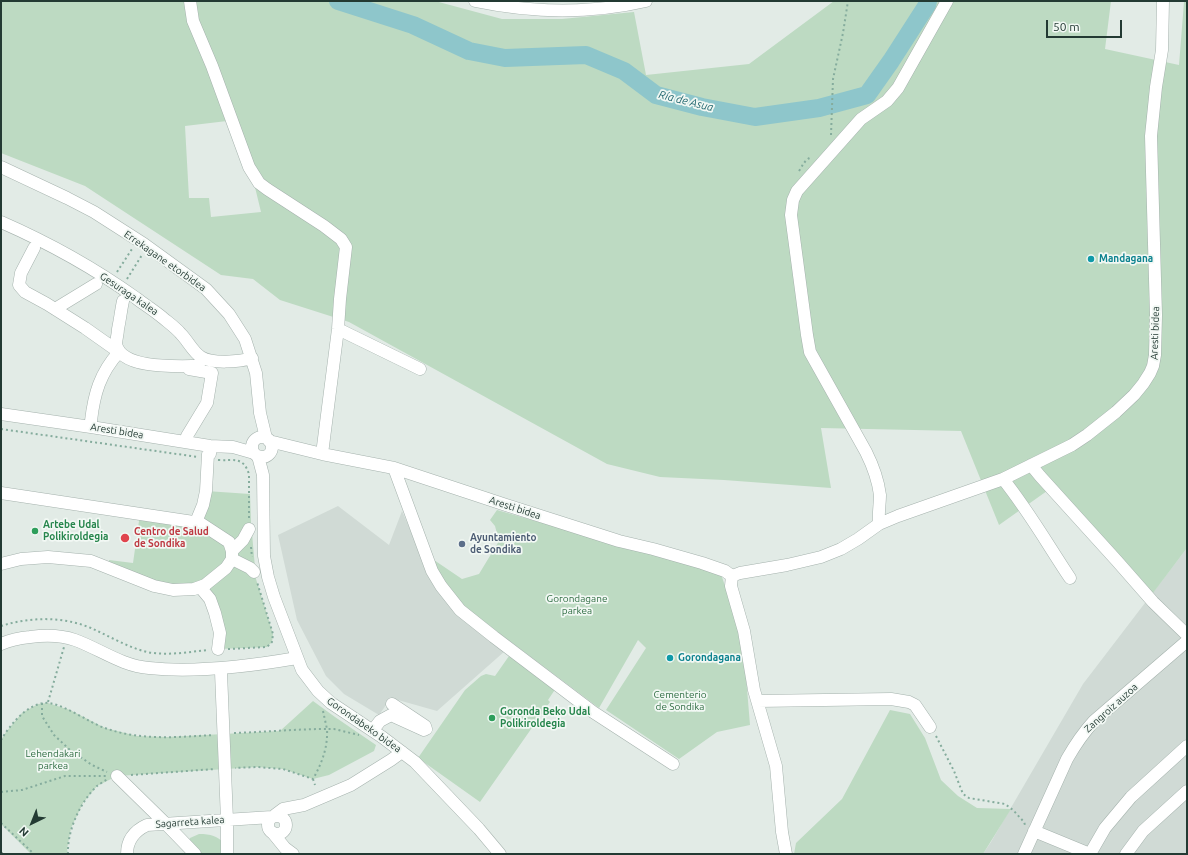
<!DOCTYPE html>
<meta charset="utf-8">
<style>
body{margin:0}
#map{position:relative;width:1188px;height:855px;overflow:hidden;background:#e2ebe6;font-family:Ubuntu,sans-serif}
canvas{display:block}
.frame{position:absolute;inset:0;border:2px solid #233a33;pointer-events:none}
.north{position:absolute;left:12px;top:803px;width:40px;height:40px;-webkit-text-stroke:3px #f2f8f4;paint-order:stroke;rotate:223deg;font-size:11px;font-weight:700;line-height:16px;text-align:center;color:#233a33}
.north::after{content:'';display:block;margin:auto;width:14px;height:18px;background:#233a33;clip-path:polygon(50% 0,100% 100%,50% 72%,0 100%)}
.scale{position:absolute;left:1046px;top:20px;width:76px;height:18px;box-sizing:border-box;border:2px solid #233a33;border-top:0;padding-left:5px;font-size:12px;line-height:14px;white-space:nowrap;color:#233a33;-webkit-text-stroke:3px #f2f8f4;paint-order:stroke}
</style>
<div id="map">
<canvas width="1188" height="855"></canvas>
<div class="frame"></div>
<div class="north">N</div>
<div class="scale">50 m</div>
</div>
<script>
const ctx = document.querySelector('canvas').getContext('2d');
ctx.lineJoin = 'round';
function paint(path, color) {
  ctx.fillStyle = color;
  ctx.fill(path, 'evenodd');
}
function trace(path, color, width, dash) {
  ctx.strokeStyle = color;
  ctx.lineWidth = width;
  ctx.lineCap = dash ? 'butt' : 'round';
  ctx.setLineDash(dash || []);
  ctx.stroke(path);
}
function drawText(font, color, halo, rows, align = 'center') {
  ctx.font = font + ' Ubuntu,sans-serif';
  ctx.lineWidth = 3.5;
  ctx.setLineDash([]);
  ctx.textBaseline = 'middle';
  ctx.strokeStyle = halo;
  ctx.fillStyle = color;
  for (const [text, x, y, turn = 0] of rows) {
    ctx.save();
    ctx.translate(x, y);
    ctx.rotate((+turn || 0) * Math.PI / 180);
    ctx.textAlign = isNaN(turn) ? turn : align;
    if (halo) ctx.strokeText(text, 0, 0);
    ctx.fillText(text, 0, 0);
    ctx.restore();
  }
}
const built = new Path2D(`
 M 338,506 L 389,545 L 402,511 L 429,573 L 505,651 L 437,711 L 391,698 L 379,715 L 344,694 L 326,676 L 297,620 L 278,535 Z
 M 1187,548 L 1187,854 L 983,854 L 991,842 L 1083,684 Z`);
const green = new Path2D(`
 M 1,1 L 435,1 L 502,19 L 562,19 L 634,12 L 646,75 L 749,64 L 834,1 L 1111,1 L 1105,49 L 1179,65 L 1184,2 L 1187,2 L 1187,548 L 1153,593 L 1054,486 L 999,525 L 961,431 L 821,428 L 831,488 L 724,480 L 660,477 L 607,464 L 349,322 L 280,300 L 253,279 L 221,275 L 85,186 L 1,153 ZM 227,121 L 253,179 L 261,212 L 211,217 L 209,198 L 189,198 L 185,126 Z
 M 206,491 L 250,494 L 251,522 L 256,579 L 273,634 L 272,642 L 267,647 L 218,649 L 220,633 L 200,587 L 173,590 L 110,569 L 109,560 L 133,563 L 139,521 L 143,514 L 200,523 Z
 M 497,510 L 721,574 L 743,640 L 750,725 L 717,732 L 679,759 L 606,710 L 646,648 L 638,640 L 599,708 L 463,606 L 440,577 L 434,560 L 462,579 L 479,574 L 499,541 L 495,526 L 490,520 Z
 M 509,656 L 556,688 L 548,700 L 550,702 L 480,802 L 418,758 L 465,690 L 481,676 L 486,674 L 495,676 Z
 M 313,701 L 335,717 L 376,745 L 374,751 L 329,775 L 313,779 L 283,769 L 257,767 L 117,776 L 97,786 L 83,803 L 71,828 L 67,849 L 68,854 L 31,854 L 1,824 L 1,740 L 6,732 L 22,713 L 38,704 L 48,703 L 70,710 L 105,728 L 137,736 L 167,737 L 280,731 Z
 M 890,710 L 910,714 L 925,738 L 941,780 L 958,796 L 977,808 L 1011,809 L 983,854 L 794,854 L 796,843 L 842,799 Z
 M 199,834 C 211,834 217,836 225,844 L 223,854 L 196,854 L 188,843 L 190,838 Z`);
const river = new Path2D(`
 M 338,1 L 413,25 L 469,51 L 505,58 L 586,55 L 624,71 L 656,95 L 702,107 L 755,117 L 819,108 L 867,95 L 891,61 L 927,5 L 928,1`);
const path = new Path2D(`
 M 831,135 L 833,79 L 843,33 L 848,1
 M 799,171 C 803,165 805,159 812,157
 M 117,272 L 132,249
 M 127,279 L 142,255
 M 1,429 L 198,457
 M 218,460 C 234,461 243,456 249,474 L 249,519
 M 251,547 L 252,557
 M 1,626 C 30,617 62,616 91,628 C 109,636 127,647 147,652 C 167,656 188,652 208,650
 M 228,649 L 267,647 L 272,642 L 273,634 L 257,582
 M 48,702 L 64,647
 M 42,703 L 42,716 L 54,735 L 70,750 L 92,765 L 107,772
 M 323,711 L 327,729 L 334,729 L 359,735
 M 234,733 C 265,732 296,729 327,729 C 328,747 322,763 313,779 L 283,769 L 257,767 L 235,768
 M 936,736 L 954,771 L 963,794 L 969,798 L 1005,804 L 1013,810 L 1024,822 L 1025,825
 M 1,740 C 10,725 26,705 44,703 C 60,701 89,723 105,728 C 140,741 178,737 214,735
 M 131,775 L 215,769
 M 313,779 L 315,785
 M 1,792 L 22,790 L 65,776 L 107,776
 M 1,823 L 34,854
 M 68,854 C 67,831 80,802 97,786 C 100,784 104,781 108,779`);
const minor = new Path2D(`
 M 190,1 L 193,21 L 212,66 L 249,167 L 259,183 L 267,189 L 324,226 L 341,239 L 346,247 L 340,299 L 338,329 L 322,454
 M 475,1 C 532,13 590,14 646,1
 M 1,167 L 67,198 L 94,212 L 144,244 L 206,289 L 229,314 L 245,339 L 256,373 L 260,413 L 266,438
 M 1,222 C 49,243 94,268 136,298 C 145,305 155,311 163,318 C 169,323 176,328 181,334 C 188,341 193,352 201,357 C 212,364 239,362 252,358
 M 34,248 L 21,273 L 19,285 L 25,292 L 47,304 L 85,328 L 119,352 C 100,373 94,394 91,421
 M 123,301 C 121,310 120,320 118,329 C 118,334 116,340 116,344 C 121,370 179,366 199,366
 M 55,309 L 96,284
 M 338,329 L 420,369
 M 1,414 L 91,427 L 210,446 L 233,447 L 254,453
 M 187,436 L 207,403 L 212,373 L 189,369
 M252 447a10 10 0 1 1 20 0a10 10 0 1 1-20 0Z
 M 269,441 L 322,454 L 394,468 L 506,505 L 619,541 L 653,549 L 702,563 L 725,571 L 732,576
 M 258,456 L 263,475 L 264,556 L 268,577 L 274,597 L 302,670 L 318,691 L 331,703 L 382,737 L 415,762 L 479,829 L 500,854
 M 1031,465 L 1040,476 L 1117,561 L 1153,602 L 1187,635
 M 394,468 L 432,571 L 441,586 L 460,610 L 494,637 L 593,712 L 673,764
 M 1003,479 C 1028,510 1048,545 1070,578
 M 1,493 L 200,523 L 229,542 L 232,551 L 232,559 L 226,568 L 205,585 L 194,589 L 173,590 L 154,586 L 91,561 L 48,557 L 21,559 L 1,564
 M 196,522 L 203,505 L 206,491 L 208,454 L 210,454 L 210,446
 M 879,524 C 878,514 880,504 880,495 C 878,479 873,466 866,452 L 810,352 L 807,335 L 791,215 L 793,200 L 797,191 L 861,119 L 887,101 L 898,88 L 947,1
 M 232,551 L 243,540 L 249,529
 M 232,559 L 250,568 L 254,572
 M 732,576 L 740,573 L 787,565 L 821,557 L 841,549 L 858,539 L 879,524 L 898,516 L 1003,479 L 1072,445 L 1087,435 L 1116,412 L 1134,395 L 1143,384 L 1150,373 L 1153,366 L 1155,355 L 1156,315 L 1151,136 L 1156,87 L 1162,50 L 1163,1
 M 732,576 L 731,586 L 744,631 L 754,690 L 776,766 L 782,832 L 786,854
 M 200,587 L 210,599 L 215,613 L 220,633 L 218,649
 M 1,644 C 10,640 20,638 30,637 C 45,635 61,635 75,640 C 100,649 122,666 149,668 C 195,673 251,666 297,658
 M 221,672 L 227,820 L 227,854
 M 758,701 L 891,699 L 909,702 L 915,705 L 930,727
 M 373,730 L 380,721 L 391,715 L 424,730 L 426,729 L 425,726 L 392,704
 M 117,776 L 166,824 L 195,854
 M 275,815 L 283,809 L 304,805 L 351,785 L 391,760 L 402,752
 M268 825a9 9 0 1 1 18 0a9 9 0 1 1-18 0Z
 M 1034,831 L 1090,854 L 1105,828 L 1131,797 L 1187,746
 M 272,832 L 285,848 L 293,854
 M 127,854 C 127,840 134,831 147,825 L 272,817
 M 1024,854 L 1067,759 C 1075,745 1083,733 1094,721 L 1187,641
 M 1126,854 L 1143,831 L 1187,791`);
const rail = new Path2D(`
 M 1,853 L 2,854`);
const markers = [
 [1091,259,4,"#0f9aa8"],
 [35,531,4,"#2e9e5b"],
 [125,538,5,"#e0444e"],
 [462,544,4,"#5c6f8a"],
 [670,658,4,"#0f9aa8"],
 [492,718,4,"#2e9e5b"]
];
const cultureNames = [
 ["Mandagana",1099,259],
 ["Gorondagana",678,658]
];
const streetNames = [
 ["Errekagane etorbidea",165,261,35],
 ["Gesuraga kalea",129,294,34],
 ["Aresti bidea",1155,333,-88],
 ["Aresti bidea",117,431,9],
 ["Aresti bidea",515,508,18],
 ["Zangroiz auzoa",1111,708,-42],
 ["Gorondabeko bidea",364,725,35],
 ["Sagarreta kalea",190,822,-4]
];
const leisureNames = [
 ["Artebe Udal",43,525],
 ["Polikiroldegia",43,537],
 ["Goronda Beko Udal",500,712],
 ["Polikiroldegia",500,724]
];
const healthNames = [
 ["Centro de Salud",134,532],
 ["de Sondika",134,544]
];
const serviceNames = [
 ["Ayuntamiento",470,538],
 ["de Sondika",470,550]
];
const parkNames = [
 ["Gorondagane",577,599],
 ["parkea",577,611],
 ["Cementerio",680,695],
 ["de Sondika",680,707],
 ["Lehendakari",53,754],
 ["parkea",53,766]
];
const waterNames = [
 ["Ría de Asua",686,101,14]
];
paint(built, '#d0dad5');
paint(green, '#bddac2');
trace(river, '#8ec6cb', 18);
trace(minor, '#a5b2ad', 13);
trace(path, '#85ac9d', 2, [2, 3]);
trace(minor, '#fff', 12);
trace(rail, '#5e766e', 3, [8, 4]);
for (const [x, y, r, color] of markers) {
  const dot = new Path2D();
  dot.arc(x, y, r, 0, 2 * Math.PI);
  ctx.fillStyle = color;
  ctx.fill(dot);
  trace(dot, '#f2f8f4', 1.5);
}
drawText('bold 10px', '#0d838f', '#f2f8f4', cultureNames, 'left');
drawText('10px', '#233a33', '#f2f8f4', streetNames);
drawText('bold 10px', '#27864d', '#f2f8f4', leisureNames, 'left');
drawText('bold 10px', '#be3a42', '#f2f8f4', healthNames, 'left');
drawText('bold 10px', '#4e5e75', '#f2f8f4', serviceNames, 'left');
drawText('10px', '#316e44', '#f2f8f4', parkNames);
drawText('italic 11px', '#236971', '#f2f8f4', waterNames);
</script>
